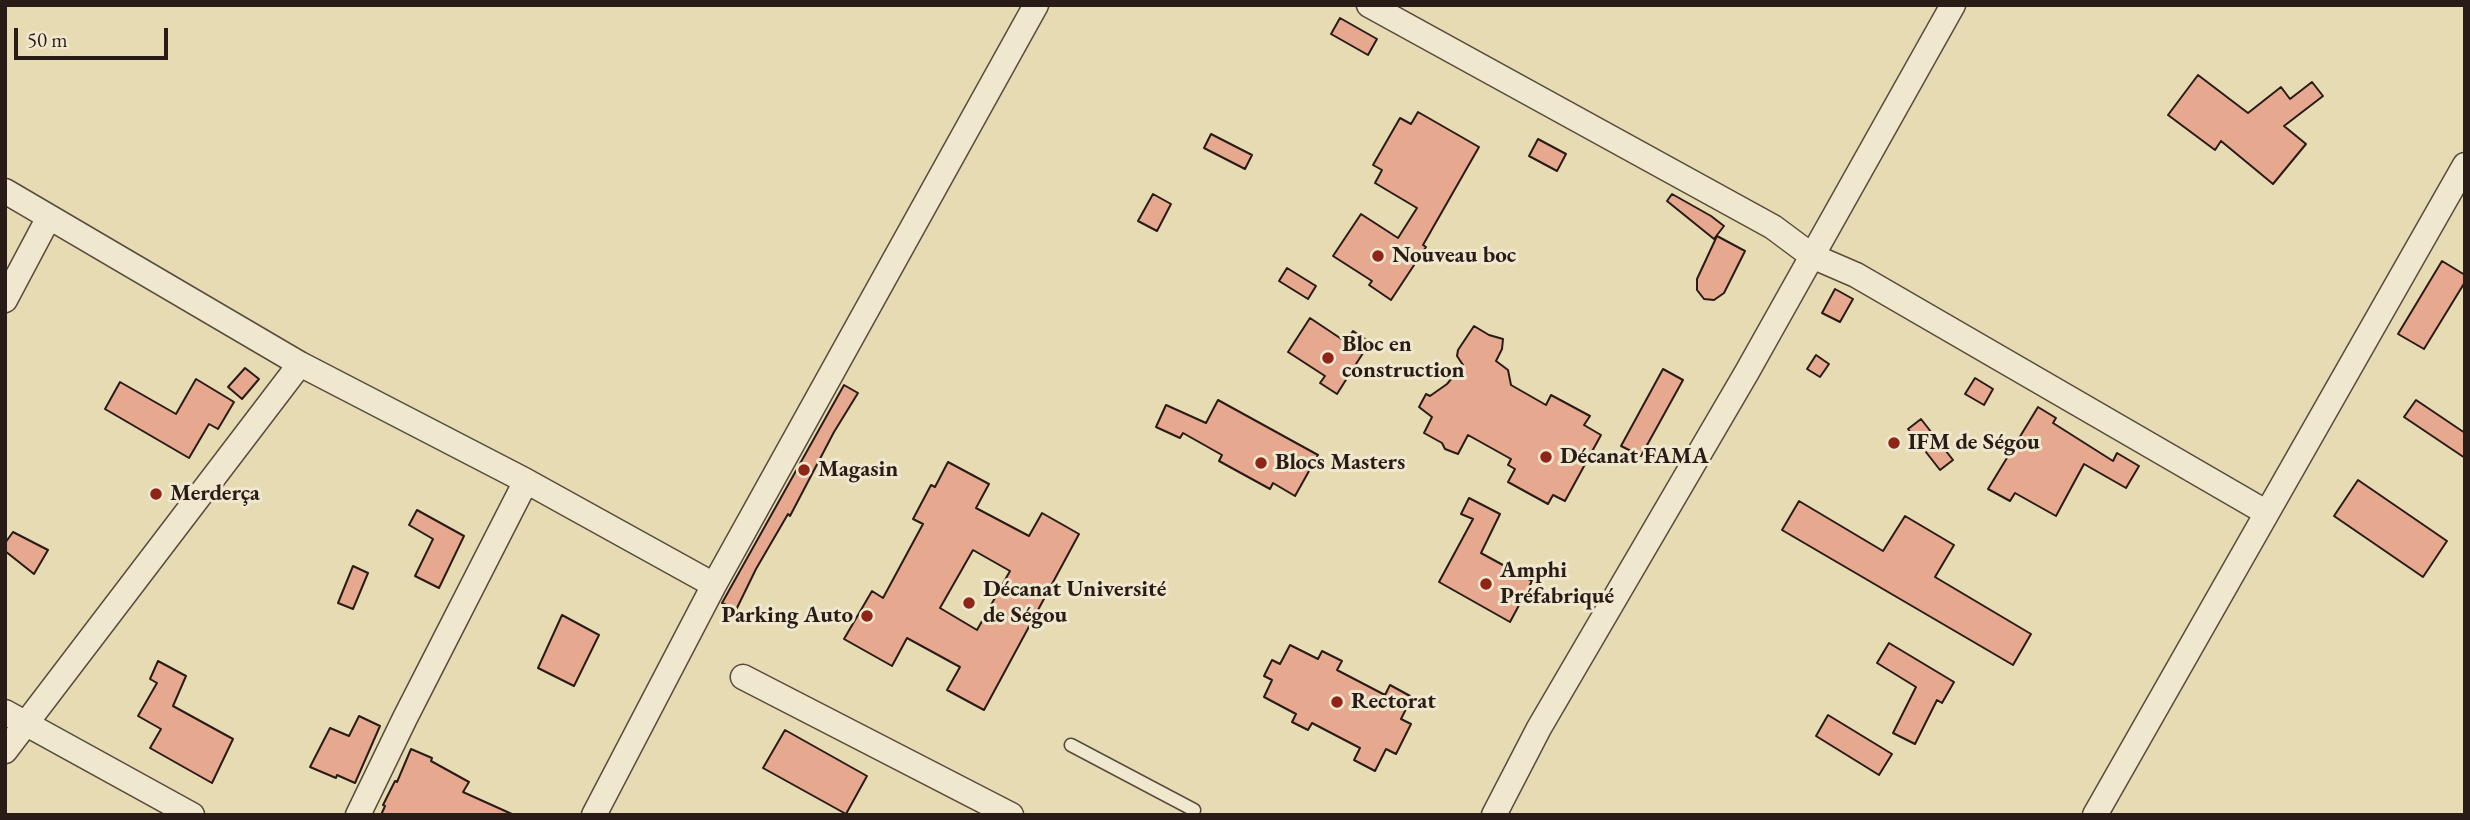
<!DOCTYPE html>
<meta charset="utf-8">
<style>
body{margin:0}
#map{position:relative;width:2470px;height:820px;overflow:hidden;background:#e7dbb4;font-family:"EB Garamond",serif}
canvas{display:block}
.frame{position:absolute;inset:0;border:7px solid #291b15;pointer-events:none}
.scale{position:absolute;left:14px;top:28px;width:154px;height:32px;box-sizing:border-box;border:4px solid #291b15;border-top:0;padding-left:9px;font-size:21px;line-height:24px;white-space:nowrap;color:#291b15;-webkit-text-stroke:5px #efe8ce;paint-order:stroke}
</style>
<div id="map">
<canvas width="2470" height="820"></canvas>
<div class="frame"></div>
<div class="scale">50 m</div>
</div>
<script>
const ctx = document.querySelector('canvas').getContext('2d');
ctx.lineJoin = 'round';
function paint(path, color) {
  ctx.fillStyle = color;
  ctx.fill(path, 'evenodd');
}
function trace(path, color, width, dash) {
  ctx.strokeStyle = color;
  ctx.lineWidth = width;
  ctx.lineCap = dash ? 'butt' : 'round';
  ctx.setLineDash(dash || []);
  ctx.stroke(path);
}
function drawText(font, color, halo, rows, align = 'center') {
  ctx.font = font + ' "EB Garamond",serif';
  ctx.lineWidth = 6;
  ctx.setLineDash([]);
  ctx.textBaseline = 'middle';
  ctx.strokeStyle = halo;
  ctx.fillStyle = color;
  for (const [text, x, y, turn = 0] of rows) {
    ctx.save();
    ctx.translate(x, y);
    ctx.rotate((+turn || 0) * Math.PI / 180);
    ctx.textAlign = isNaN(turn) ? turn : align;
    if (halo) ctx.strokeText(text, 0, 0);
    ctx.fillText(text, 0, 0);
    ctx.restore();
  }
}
const building = new Path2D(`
 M 1340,18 L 1377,39 L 1368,55 L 1331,34 Z
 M 2198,75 L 2248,113 L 2281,87 L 2290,99 L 2312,82 L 2323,96 L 2284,126 L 2306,144 L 2273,184 L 2221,141 L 2215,150 L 2168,115 Z
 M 1418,112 L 1479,147 L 1423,245 L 1426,247 L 1391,300 L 1369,285 L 1372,281 L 1333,256 L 1361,214 L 1398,238 L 1417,208 L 1375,183 L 1382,170 L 1373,165 L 1400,118 L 1411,124 Z
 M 1211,134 L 1252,155 L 1245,169 L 1204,148 Z
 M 1538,139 L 1566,154 L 1557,171 L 1529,156 Z
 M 1153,194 L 1171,204 L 1157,231 L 1138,221 Z
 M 1672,194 L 1711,216 L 1724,226 L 1714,239 L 1667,201 Z
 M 1717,236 L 1745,251 L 1724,293 L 1714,300 L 1704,299 L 1697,290 L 1697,279 Z
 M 2442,261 L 2465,275 L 2465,282 L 2424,349 L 2398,334 Z
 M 1287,268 L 1316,286 L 1308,299 L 1279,281 Z
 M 1835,289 L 1853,299 L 1840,322 L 1822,313 Z
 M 1310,318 L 1346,342 L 1353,331 L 1370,342 L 1337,394 L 1320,383 L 1325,376 L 1288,352 Z
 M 1474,326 L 1489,335 L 1503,339 L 1502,349 L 1496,361 L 1508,370 L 1511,385 L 1546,405 L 1551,395 L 1590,416 L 1584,425 L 1601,435 L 1565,501 L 1553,495 L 1548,504 L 1508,482 L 1515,469 L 1508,465 L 1511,459 L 1468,435 L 1458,454 L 1445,449 L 1442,443 L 1424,433 L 1432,417 L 1419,407 L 1426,394 L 1430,396 L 1447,384 L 1463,365 L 1457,356 L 1458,350 Z
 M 1816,355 L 1829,364 L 1820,377 L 1807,369 Z
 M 245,368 L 259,379 L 242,399 L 228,387 Z
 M 1663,369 L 1683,380 L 1641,456 L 1621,446 Z
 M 1975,378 L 1993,389 L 1984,405 L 1965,394 Z
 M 196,379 L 234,402 L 218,429 L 209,424 L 189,458 L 105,409 L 120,382 L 176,414 Z
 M 844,385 L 858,393 L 834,432 L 790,516 L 788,514 L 756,569 L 736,610 L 722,603 Z
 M 1218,400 L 1318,455 L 1295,496 L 1273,483 L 1270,489 L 1219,461 L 1222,455 L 1183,433 L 1180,438 L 1156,427 L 1166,405 L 1206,423 Z
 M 2416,400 L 2465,433 L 2465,458 L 2404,417 Z
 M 2038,407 L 2056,418 L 2053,423 L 2113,461 L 2117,453 L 2139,466 L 2126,488 L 2084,464 L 2056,516 L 2015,493 L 2010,501 L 1988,489 Z
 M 1921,419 L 1953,460 L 1940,470 L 1908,429 Z
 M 948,462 L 989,484 L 976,508 L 1029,536 L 1042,513 L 1079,534 L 984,710 L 947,690 L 960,667 L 907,638 L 892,666 L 844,639 L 872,591 L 883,598 L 923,524 L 913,519 L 931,485 L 935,487 ZM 973,550 L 1010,571 L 977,630 L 940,608 Z
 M 2358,480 L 2447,541 L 2423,577 L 2334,516 Z
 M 1469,498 L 1500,514 L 1481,553 L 1532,581 L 1510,622 L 1439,582 L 1473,519 L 1461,514 Z
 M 1799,501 L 1883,551 L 1905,516 L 1954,545 L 1935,577 L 2031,634 L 2013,665 L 1782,530 Z
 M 417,510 L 464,536 L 439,588 L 415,576 L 433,539 L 409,525 Z
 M 13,532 L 48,550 L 34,574 L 5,551 L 5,543 Z
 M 353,566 L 368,573 L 353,609 L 338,603 Z
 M 562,615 L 599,635 L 574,686 L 538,668 Z
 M 1889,643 L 1954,682 L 1942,703 L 1937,700 L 1915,744 L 1893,733 L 1916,687 L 1877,663 Z
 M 1290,645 L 1318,659 L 1322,651 L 1342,661 L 1337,670 L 1385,695 L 1390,685 L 1412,697 L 1401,719 L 1411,724 L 1396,754 L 1386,749 L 1375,771 L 1354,760 L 1360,748 L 1312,723 L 1308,730 L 1292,722 L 1296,714 L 1264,697 L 1272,680 L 1264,676 L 1272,660 L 1280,664 Z
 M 158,661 L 186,676 L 173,706 L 233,739 L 212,783 L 150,748 L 161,729 L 138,716 L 157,683 L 150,679 Z
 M 1828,715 L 1892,754 L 1879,775 L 1816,736 Z
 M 359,716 L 380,726 L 355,783 L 337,775 L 336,778 L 310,767 L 330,728 L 349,736 Z
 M 785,730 L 867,776 L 846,814 L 763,768 Z
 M 411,749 L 432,758 L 431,761 L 469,782 L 463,792 L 514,815 L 381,815 L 385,806 L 383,805 L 395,781 L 397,782 Z`);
const service = new Path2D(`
 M 1071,745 L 1194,810`);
const minor = new Path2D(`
 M 1369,5 L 1773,227 L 1812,256 L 1856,275 L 2267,513
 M 5,191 L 300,364
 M 5,300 L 49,217
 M 743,677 L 1011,815
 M 5,712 L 192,815
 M 5,751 L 300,364 L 526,481 L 714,585
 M 358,815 L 405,718 L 526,481
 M 594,815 L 714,585 L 1036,5
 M 1494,815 L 1539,728 L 1747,372 L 1953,5
 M 2095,815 L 2465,165`);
const markers = [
 [1378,256,7,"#8f2418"],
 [1328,358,7,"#8f2418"],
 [1894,443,7,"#8f2418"],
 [1546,457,7,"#8f2418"],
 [1261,463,7,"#8f2418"],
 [804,470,7,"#8f2418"],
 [156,494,7,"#8f2418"],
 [1486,584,7,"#8f2418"],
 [969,603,7,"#8f2418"],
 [867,616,7,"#8f2418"],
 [1337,702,7,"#8f2418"]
];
const poiNames = [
 ["Nouveau boc",1392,256],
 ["Bloc en",1342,345],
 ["construction",1342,371],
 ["IFM de Ségou",1908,443],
 ["Décanat FAMA",1560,457],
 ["Blocs Masters",1275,463],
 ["Magasin",818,470],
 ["Merderça",170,494],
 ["Amphi",1500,571],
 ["Préfabriqué",1500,597],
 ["Décanat Université",983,590],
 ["de Ségou",983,616],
 ["Parking Auto",853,616,"right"],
 ["Rectorat",1351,702]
];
paint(building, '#e6a88e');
trace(building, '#291b15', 2);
trace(service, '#584b3d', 15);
trace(minor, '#584b3d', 27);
trace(service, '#efe8ce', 12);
trace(minor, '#efe8ce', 24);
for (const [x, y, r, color] of markers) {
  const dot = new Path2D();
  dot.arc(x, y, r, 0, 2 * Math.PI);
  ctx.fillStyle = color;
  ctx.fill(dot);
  trace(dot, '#efe8ce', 2.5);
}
drawText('bold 23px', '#291b15', '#efe8ce', poiNames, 'left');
</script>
